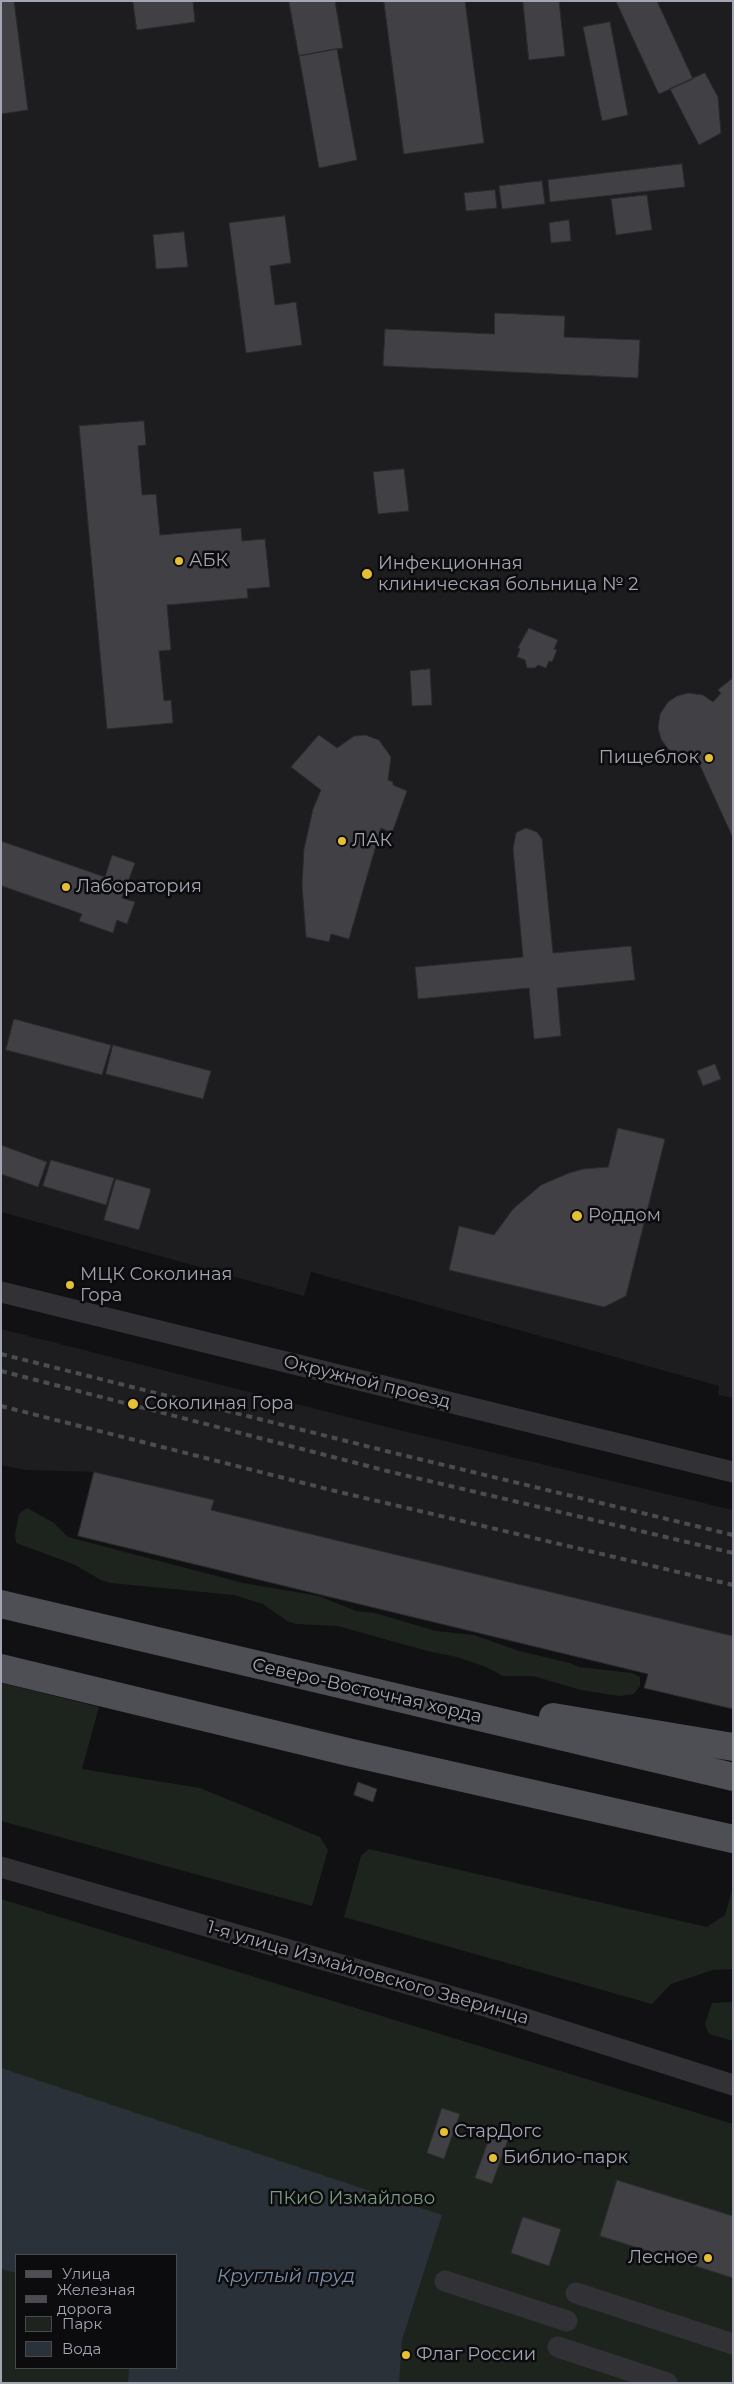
<!DOCTYPE html>
<meta charset="utf-8">
<style>
body{margin:0}
#map{position:relative;width:734px;height:2384px;overflow:hidden;background:#111012;font-family:Montserrat,sans-serif}
canvas{display:block}
.frame{position:absolute;inset:0;border:2px solid #a2a5b2;pointer-events:none}
.legend{position:absolute;left:15px;top:2254px;width:162px;height:115px;box-sizing:border-box;background:#0c0b0d;border:1px solid #48494f;margin:0;padding:6px 9px;list-style:none;font-size:15px;color:#a2a5b2}
.legend li{display:flex;align-items:center;gap:10px;height:25px}
.legend b{width:25px;border:1px solid #48494f}
</style>
<div id="map">
<canvas width="734" height="2384"></canvas>
<div class="frame"></div>
<ul class="legend">
<li><b style="height:6px;background:#4e4f55"></b>Улица</li>
<li><b style="height:6px;background:#4b4c51"></b>Железная дорога</li>
<li><b style="height:14px;background:#1d241e"></b>Парк</li>
<li><b style="height:14px;background:#2b3139"></b>Вода</li>
</ul>
</div>
<script>
const ctx = document.querySelector('canvas').getContext('2d');
ctx.lineJoin = 'round';
function paint(path, color) {
  ctx.fillStyle = color;
  ctx.fill(path, 'evenodd');
}
function trace(path, color, width, dash) {
  ctx.strokeStyle = color;
  ctx.lineWidth = width;
  ctx.lineCap = dash ? 'butt' : 'round';
  ctx.setLineDash(dash || []);
  ctx.stroke(path);
}
function drawText(font, color, halo, rows, align = 'center') {
  ctx.font = font + ' Montserrat,sans-serif';
  ctx.lineWidth = 5;
  ctx.setLineDash([]);
  ctx.textBaseline = 'middle';
  ctx.strokeStyle = halo;
  ctx.fillStyle = color;
  for (const [text, x, y, turn = 0] of rows) {
    ctx.save();
    ctx.translate(x, y);
    ctx.rotate((+turn || 0) * Math.PI / 180);
    ctx.textAlign = isNaN(turn) ? turn : align;
    if (halo) ctx.strokeText(text, 0, 0);
    ctx.fillText(text, 0, 0);
    ctx.restore();
  }
}
const built = new Path2D(`
 M 1,1 L 733,1 L 733,1398 L 718,1395 L 719,1386 L 311,1272 L 304,1296 L 1,1212 Z
 M 1,1329 L 395,1429 L 733,1510 L 733,1636 L 211,1510 L 213,1500 L 94,1472 L 26,1470 L 1,1465 Z`);
const green = new Path2D(`
 M 27,1508 L 54,1523 L 68,1537 L 243,1583 L 319,1596 L 356,1611 L 375,1613 L 436,1631 L 474,1635 L 519,1651 L 570,1663 L 579,1667 L 632,1673 L 640,1677 L 640,1686 L 634,1694 L 619,1696 L 581,1690 L 533,1676 L 503,1676 L 486,1667 L 457,1657 L 427,1651 L 338,1626 L 296,1624 L 287,1621 L 263,1604 L 234,1595 L 111,1583 L 101,1580 L 73,1564 L 16,1543 L 15,1534 L 19,1514 Z
 M 1,1683 L 99,1707 L 82,1769 L 200,1788 L 320,1837 L 328,1850 L 312,1906 L 1,1821 Z
 M 369,1849 L 707,1927 L 725,1915 L 733,1887 L 733,1969 L 713,1970 L 671,1984 L 652,2004 L 344,1917 L 361,1856 Z
 M 1,1899 L 733,2124 L 733,2383 L 1,2383 ZM 16,2255 L 176,2255 L 176,2368 L 16,2368 Z
 M 733,2002 L 733,2041 L 709,2034 L 705,2024 L 712,2003 Z`);
const water = new Path2D(`
 M 1,2068 L 442,2215 L 402,2340 L 399,2383 L 128,2383 L 129,2368 L 176,2368 L 176,2255 L 16,2255 L 16,2273 L 1,2269 Z`);
const building = new Path2D(`
 M 1,1 L 14,1 L 28,110 L 1,114 Z
 M 133,1 L 193,1 L 195,22 L 137,30 Z
 M 289,1 L 335,1 L 343,48 L 299,56 Z
 M 384,1 L 465,1 L 484,143 L 404,154 Z
 M 523,1 L 559,1 L 565,56 L 529,60 Z
 M 616,1 L 657,1 L 693,79 L 659,94 Z
 M 610,22 L 628,115 L 602,121 L 583,27 Z
 M 337,49 L 357,160 L 319,168 L 299,56 Z
 M 705,73 L 718,97 L 721,133 L 699,145 L 670,89 Z
 M 682,164 L 685,187 L 550,202 L 548,180 Z
 M 542,181 L 545,204 L 502,209 L 499,186 Z
 M 495,190 L 497,208 L 466,211 L 464,193 Z
 M 647,195 L 652,230 L 616,235 L 611,199 Z
 M 285,216 L 291,263 L 270,266 L 275,305 L 296,302 L 302,345 L 246,353 L 229,223 Z
 M 569,220 L 571,241 L 551,243 L 549,223 Z
 M 184,232 L 188,267 L 156,269 L 153,235 Z
 M 495,313 L 565,316 L 564,337 L 640,340 L 638,378 L 383,366 L 385,329 L 494,334 Z
 M 144,421 L 146,445 L 138,446 L 142,495 L 156,494 L 160,535 L 241,528 L 242,541 L 265,539 L 270,587 L 247,589 L 248,598 L 167,605 L 171,650 L 159,651 L 164,701 L 171,700 L 173,723 L 107,729 L 79,426 Z
 M 404,469 L 409,511 L 378,514 L 373,472 Z
 M 529,628 L 558,640 L 554,649 L 557,650 L 552,662 L 549,661 L 546,668 L 538,665 L 535,668 L 527,668 L 525,660 L 517,657 L 520,649 L 518,648 Z
 M 430,669 L 432,705 L 412,706 L 410,671 Z
 M 733,678 L 733,838 L 697,759 L 679,757 L 668,749 L 661,739 L 658,728 L 660,714 L 668,702 L 677,696 L 688,693 L 703,695 L 713,702 L 721,693 L 718,690 Z
 M 319,735 L 337,748 L 354,736 L 365,735 L 379,740 L 391,757 L 388,780 L 393,782 L 393,785 L 407,791 L 392,833 L 381,828 L 349,939 L 331,934 L 329,942 L 306,937 L 302,885 L 304,849 L 313,809 L 321,790 L 291,767 Z
 M 526,828 L 537,832 L 542,839 L 553,953 L 631,946 L 635,980 L 557,988 L 561,1036 L 534,1039 L 529,988 L 418,999 L 415,967 L 523,957 L 513,849 L 516,833 Z
 M 1,841 L 105,877 L 112,855 L 135,863 L 122,898 L 135,902 L 127,924 L 117,920 L 113,933 L 79,921 L 82,914 L 2,886 L 1,889 Z
 M 14,1019 L 111,1045 L 102,1075 L 6,1050 Z
 M 113,1045 L 211,1071 L 203,1099 L 106,1074 Z
 M 715,1064 L 721,1079 L 703,1086 L 697,1071 Z
 M 618,1128 L 665,1139 L 626,1296 L 604,1307 L 449,1270 L 459,1226 L 494,1235 L 513,1209 L 541,1185 L 569,1173 L 583,1169 L 608,1167 Z
 M 1,1145 L 47,1162 L 38,1187 L 1,1174 Z
 M 51,1160 L 114,1178 L 106,1205 L 43,1186 Z
 M 116,1179 L 151,1189 L 139,1230 L 104,1220 Z
 M 94,1472 L 214,1500 L 211,1510 L 733,1636 L 733,1709 L 644,1688 L 648,1674 L 78,1536 Z
 M 358,1782 L 377,1789 L 373,1802 L 354,1795 Z
 M 442,2108 L 460,2114 L 444,2159 L 427,2153 Z
 M 491,2134 L 508,2140 L 492,2184 L 475,2178 Z
 M 617,2180 L 733,2216 L 733,2278 L 600,2236 Z
 M 523,2217 L 561,2229 L 549,2266 L 511,2253 Z`);
const minor = new Path2D(`
 M 1,1292 L 733,1472
 M 1,1867 L 488,2007 L 733,2085
 M 445,2281 L 567,2321
 M 576,2293 L 733,2344
 M 558,2347 L 667,2383`);
const major = new Path2D(`
 M 1,1604 L 733,1777
 M 1,1668 L 348,1752 L 733,1839
 M 553,1717 L 733,1747`);
const rail = new Path2D(`
 M 1,1354 L 390,1452 L 733,1535
 M 1,1371 L 387,1471 L 733,1553
 M 1,1406 L 335,1491 L 733,1585`);
const markers = [
 [179,561,5,"#e6c034"],
 [367,574,6,"#e6c034"],
 [709,758,5,"#e6c034"],
 [342,841,5,"#e6c034"],
 [66,887,5,"#e6c034"],
 [577,1216,6,"#e6c034"],
 [70,1285,5,"#e6c034"],
 [133,1404,6,"#e6c034"],
 [444,2132,5,"#e6c034"],
 [493,2158,5,"#e6c034"],
 [708,2258,5,"#e6c034"],
 [406,2355,5,"#e6c034"]
];
const poiNames = [
 ["АБК",189,561],
 ["Инфекционная",378,564],
 ["клиническая больница № 2",378,585],
 ["Пищеблок",699,758,"right"],
 ["ЛАК",352,841],
 ["Лаборатория",76,887],
 ["Роддом",588,1216],
 ["МЦК Соколиная",80,1275],
 ["Гора",80,1296],
 ["Соколиная Гора",144,1404],
 ["СтарДогс",454,2132],
 ["Библио-парк",503,2158],
 ["Лесное",698,2258,"right"],
 ["Флаг России",416,2355]
];
const streetNames = [
 ["Окружной проезд",367,1382,14],
 ["Северо-Восточная хорда",367,1691,13],
 ["1-я улица Измайловского Зверинца",368,1973,16]
];
const parkNames = [
 ["ПКиО Измайлово",352,2199]
];
const waterNames = [
 ["Круглый пруд",286,2276]
];
paint(built, '#1d1d1f');
paint(green, '#1d241e');
paint(water, '#2b3139');
paint(building, '#404045');
trace(building, '#2b2b2e', 1);
trace(minor, '#323236', 21);
trace(major, '#4e4f55', 28);
trace(rail, '#4b4c51', 4, [6, 5]);
for (const [x, y, r, color] of markers) {
  const dot = new Path2D();
  dot.arc(x, y, r, 0, 2 * Math.PI);
  ctx.fillStyle = color;
  ctx.fill(dot);
  trace(dot, '#0c0b0d', 2);
}
drawText('18px', '#a2a5b2', '#0c0b0d', poiNames, 'left');
drawText('18px', '#a2a5b2', '#0c0b0d', streetNames);
drawText('18px', '#7a9c80', '#0c0b0d', parkNames);
drawText('italic 19px', '#7b8fac', '#0c0b0d', waterNames);
</script>
